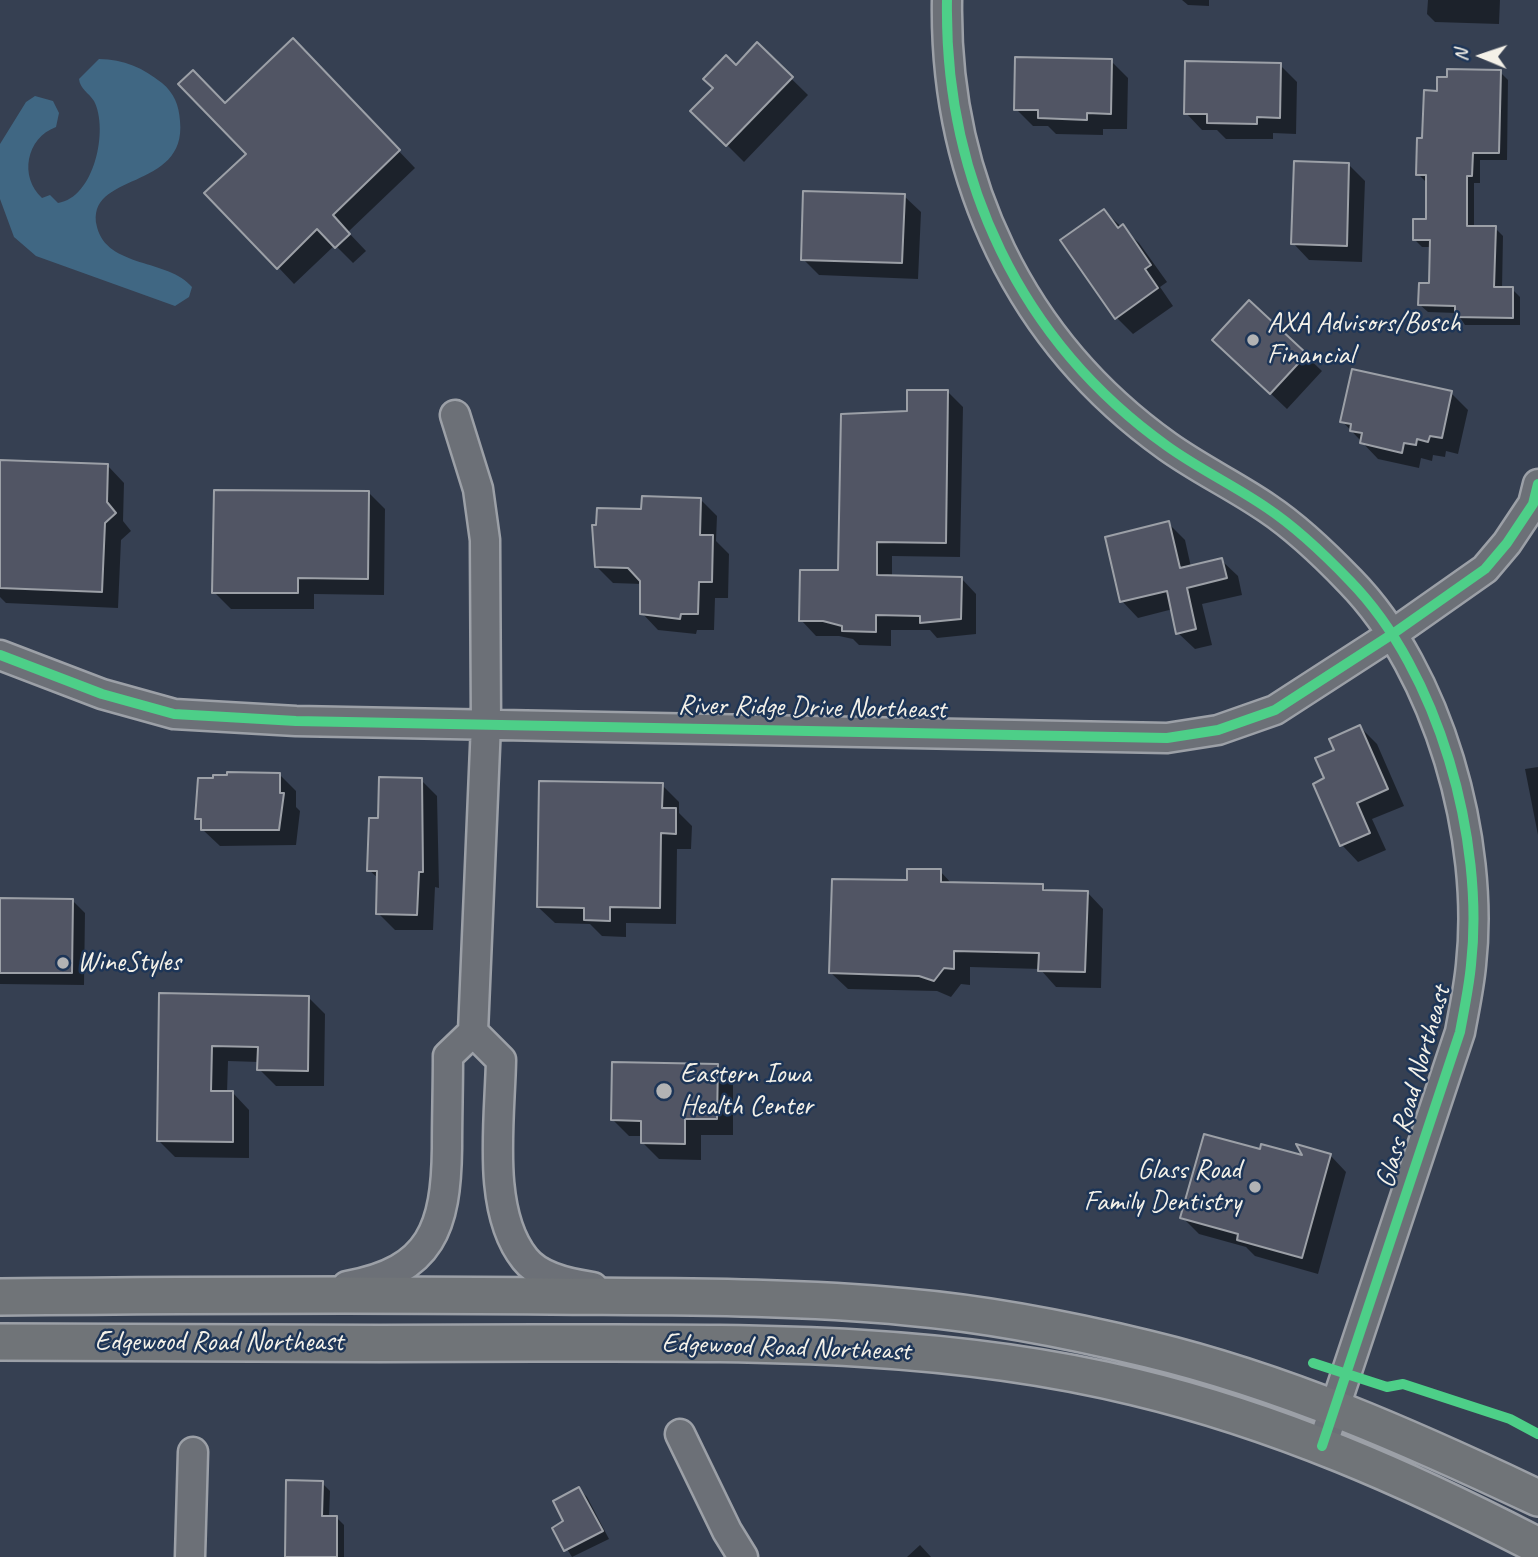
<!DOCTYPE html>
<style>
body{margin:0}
#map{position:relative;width:1538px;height:1557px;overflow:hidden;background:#364052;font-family:Caveat,sans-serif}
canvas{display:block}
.north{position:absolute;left:1447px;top:21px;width:70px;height:70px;-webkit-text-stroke:5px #1d3557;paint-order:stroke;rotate:272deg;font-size:19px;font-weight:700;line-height:28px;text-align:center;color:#f4f1e8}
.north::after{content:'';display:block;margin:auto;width:24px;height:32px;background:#f4f1e8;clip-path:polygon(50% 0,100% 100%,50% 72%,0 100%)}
</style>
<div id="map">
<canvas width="1538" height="1557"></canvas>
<div class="north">N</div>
</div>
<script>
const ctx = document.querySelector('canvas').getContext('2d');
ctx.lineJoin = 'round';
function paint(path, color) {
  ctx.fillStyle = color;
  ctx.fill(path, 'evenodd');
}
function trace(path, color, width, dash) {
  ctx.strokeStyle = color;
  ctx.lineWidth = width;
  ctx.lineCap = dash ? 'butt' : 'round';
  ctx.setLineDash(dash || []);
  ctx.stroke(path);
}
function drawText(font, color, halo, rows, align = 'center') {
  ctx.font = font + ' Caveat,sans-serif';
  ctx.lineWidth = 5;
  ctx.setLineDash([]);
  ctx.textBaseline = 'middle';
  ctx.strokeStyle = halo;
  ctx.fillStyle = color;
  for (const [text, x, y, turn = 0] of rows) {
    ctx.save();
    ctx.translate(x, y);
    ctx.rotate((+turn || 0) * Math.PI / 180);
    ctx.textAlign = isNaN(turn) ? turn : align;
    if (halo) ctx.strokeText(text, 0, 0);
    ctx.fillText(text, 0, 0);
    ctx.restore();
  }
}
const water = new Path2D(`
 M 99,59 C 124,59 143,68 162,83 C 174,93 179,105 180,121 C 187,192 84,171 97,227 C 107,268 169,259 192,287 L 189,297 L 175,306 L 36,256 L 14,237 L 0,199 L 0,144 L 26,102 L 35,96 L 53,101 L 59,113 L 56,127 C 26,138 19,177 42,198 L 50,195 L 58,203 C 94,198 109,130 94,101 C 89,93 80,89 79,79 Z`);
const shadow = new Path2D(`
 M 1182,0 L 1209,0 L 1209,6 L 1188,5 Z
 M 1428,0 L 1500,0 L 1499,24 L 1435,22 L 1427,14 Z
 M 757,45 L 808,95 L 744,162 L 693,111 Z
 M 309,57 L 415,168 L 348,232 L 366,251 L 353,263 L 335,245 L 294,284 L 278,267 L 248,154 L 225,105 Z
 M 1111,61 L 1128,78 L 1127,129 L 1103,129 L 1103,135 L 1056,134 L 1048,126 L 1033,126 L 1016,109 Z
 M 1280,65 L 1297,82 L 1296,134 L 1273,133 L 1273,139 L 1226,139 L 1217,130 L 1202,130 L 1186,113 Z
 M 1500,72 L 1508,80 L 1507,160 L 1480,160 L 1480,183 L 1474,183 L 1474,228 L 1495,228 L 1503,236 L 1502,289 L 1512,289 L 1520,297 L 1520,325 L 1465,325 L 1457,313 L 1428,312 L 1420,305 L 1431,285 L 1432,247 L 1422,247 L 1414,239 L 1427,220 L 1426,182 L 1418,174 L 1424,140 L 1438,93 Z
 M 1349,165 L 1365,181 L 1362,262 L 1309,260 L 1293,243 Z
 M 904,196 L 921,212 L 918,279 L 819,275 L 803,259 Z
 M 1104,211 L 1139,243 L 1167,282 L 1160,287 L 1173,306 L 1133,334 L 1117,318 Z
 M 1305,355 L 1322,371 L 1287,409 L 1231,356 Z
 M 948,392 L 963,407 L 960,557 L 892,556 L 892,577 L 961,578 L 976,594 L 976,634 L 937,638 L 930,630 L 891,630 L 891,646 L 859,645 L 853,639 L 839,636 L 816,636 L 801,620 L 839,572 L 909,412 Z
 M 1451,393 L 1468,410 L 1458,454 L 1446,451 L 1445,457 L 1433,455 L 1432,461 L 1421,458 L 1419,468 L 1378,459 L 1342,421 Z
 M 0,461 L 108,466 L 124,483 L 123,521 L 131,531 L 121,540 L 118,608 L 6,603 L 0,597 Z
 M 369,493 L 385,509 L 384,595 L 314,594 L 314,609 L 231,609 L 214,592 Z
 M 700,499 L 717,516 L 716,541 L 729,554 L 728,598 L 715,598 L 714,630 L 697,630 L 696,634 L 658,630 L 642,613 L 642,584 L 613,583 L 596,566 L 643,510 Z
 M 1168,523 L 1185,540 L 1191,567 L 1221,560 L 1238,576 L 1242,595 L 1202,604 L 1212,645 L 1195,649 L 1178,633 L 1173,609 L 1138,618 L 1122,601 Z
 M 1360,727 L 1377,744 L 1404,806 L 1372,819 L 1386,850 L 1358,862 L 1342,845 L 1327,779 L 1336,751 Z
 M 1538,767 L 1538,835 L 1525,769 Z
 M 280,775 L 296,791 L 296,807 L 300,811 L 296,845 L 220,846 L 203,830 L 203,824 L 197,818 Z
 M 421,780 L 437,796 L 439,888 L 435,887 L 433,930 L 395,930 L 378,913 L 379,879 L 369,870 L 380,820 Z
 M 662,785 L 679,802 L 679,813 L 692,826 L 691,849 L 677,849 L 676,924 L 626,923 L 626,937 L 602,936 L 590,924 L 555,923 L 538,907 Z
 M 940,871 L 952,884 L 1042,886 L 1048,892 L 1087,892 L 1103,909 L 1101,988 L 1056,987 L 1040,969 L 970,967 L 970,985 L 961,984 L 951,997 L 937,991 L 848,989 L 831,973 L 908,882 Z
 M 0,900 L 72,900 L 85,913 L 84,985 L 0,984 Z
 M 161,995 L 309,998 L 325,1014 L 324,1086 L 276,1086 L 259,1069 L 259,1062 L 228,1061 L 227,1093 L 233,1093 L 249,1110 L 249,1158 L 175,1157 L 158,1140 Z
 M 717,1066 L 733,1082 L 733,1135 L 701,1135 L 701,1160 L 659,1159 L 643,1143 L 643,1136 L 629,1136 L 613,1120 Z
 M 1261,1152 L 1306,1158 L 1330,1155 L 1346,1172 L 1318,1274 L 1255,1256 L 1246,1247 L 1199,1234 L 1182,1217 Z
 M 322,1483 L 330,1491 L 329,1517 L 336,1517 L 344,1525 L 344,1557 L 286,1557 Z
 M 579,1489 L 587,1497 L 609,1539 L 572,1557 L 554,1528 L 565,1522 Z
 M 920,1545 L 931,1557 L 907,1557 Z`);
const building = new Path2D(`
 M 293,38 L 400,150 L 333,215 L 350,234 L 335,248 L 317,229 L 277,269 L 204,193 L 246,154 L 178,84 L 193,70 L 225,103 Z
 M 757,42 L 793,77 L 726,146 L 690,111 L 713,88 L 703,79 L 726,55 L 736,65 Z
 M 1015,57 L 1112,59 L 1111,114 L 1087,113 L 1087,120 L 1038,118 L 1038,110 L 1014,110 Z
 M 1185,61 L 1281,63 L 1280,118 L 1257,117 L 1257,124 L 1207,123 L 1207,114 L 1184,114 Z
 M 1447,69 L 1501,70 L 1499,153 L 1473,153 L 1472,176 L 1467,176 L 1467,226 L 1496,226 L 1494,287 L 1513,287 L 1513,318 L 1455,317 L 1455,306 L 1418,305 L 1419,283 L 1429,283 L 1430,240 L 1413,240 L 1413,219 L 1426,219 L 1426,175 L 1416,175 L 1417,138 L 1422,138 L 1424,90 L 1437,91 L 1437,77 L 1447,77 Z
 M 1294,161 L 1349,163 L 1347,246 L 1291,244 Z
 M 803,191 L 905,194 L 902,263 L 801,260 Z
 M 1104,209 L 1118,228 L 1123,224 L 1151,265 L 1145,269 L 1158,288 L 1115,319 L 1060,240 Z
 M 1249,300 L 1307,354 L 1270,394 L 1212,340 Z
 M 1352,369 L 1452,391 L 1442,438 L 1430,436 L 1428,442 L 1417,439 L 1416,445 L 1404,443 L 1402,453 L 1360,443 L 1362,433 L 1350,431 L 1351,424 L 1340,422 Z
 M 907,390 L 948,390 L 946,543 L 877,542 L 877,575 L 962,577 L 961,619 L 920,623 L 920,616 L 876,615 L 876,632 L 842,631 L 842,626 L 823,621 L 799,621 L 800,570 L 838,570 L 841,414 L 907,411 Z
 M 0,460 L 108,464 L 107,502 L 116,513 L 105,523 L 102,592 L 0,588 Z
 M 214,490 L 369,491 L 368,579 L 298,578 L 298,593 L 212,593 Z
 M 642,496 L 701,498 L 700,535 L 713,535 L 712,582 L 699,582 L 698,614 L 681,614 L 680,619 L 640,614 L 640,581 L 628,568 L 595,567 L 592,525 L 596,525 L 597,508 L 641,509 Z
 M 1169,521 L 1180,568 L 1222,558 L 1227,578 L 1187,588 L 1196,629 L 1176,634 L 1167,591 L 1120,602 L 1105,537 Z
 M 1360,725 L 1388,789 L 1357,803 L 1370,833 L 1340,846 L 1313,784 L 1324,778 L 1315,758 L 1334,750 L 1329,739 Z
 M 227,772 L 280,773 L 280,793 L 284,793 L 279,830 L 201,830 L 201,819 L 195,819 L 198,778 L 213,778 L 213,775 L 227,775 Z
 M 379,777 L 422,778 L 423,872 L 419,872 L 417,915 L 376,914 L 377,871 L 367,871 L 369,818 L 378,818 Z
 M 539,781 L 663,783 L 662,808 L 676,808 L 676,834 L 661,833 L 660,908 L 610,907 L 610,921 L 584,920 L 584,908 L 537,907 Z
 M 907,869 L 941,869 L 941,882 L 1043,884 L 1043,890 L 1088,891 L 1085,972 L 1038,971 L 1039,953 L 954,951 L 954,969 L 944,968 L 934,981 L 919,976 L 829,973 L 832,879 L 907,880 Z
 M 0,898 L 73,899 L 72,973 L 0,973 Z
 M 159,993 L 309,996 L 308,1071 L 257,1070 L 258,1047 L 212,1046 L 211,1091 L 233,1091 L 233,1142 L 157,1141 Z
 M 612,1062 L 718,1064 L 717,1119 L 685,1119 L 685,1144 L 641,1143 L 641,1121 L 611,1120 Z
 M 1204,1134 L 1260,1149 L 1261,1144 L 1302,1155 L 1296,1144 L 1331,1154 L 1302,1258 L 1237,1240 L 1238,1234 L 1180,1218 Z
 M 286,1480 L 323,1481 L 322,1516 L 337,1516 L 337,1557 L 285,1557 Z
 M 579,1487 L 603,1531 L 564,1551 L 552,1528 L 563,1521 L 553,1501 Z`);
const minor = new Path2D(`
 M 947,0 C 944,179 1020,341 1167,446 C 1199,469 1235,486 1267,508 C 1297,528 1325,555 1350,581 C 1439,672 1485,840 1471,965 C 1469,987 1464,1010 1460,1032 L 1322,1446
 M 0,655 L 102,694 L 174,714 L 296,721 L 1167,738 L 1218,730 L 1275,710 L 1394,633 L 1485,569 L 1507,543 L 1533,504 L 1538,484
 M 473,1032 L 501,1060 C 500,1119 486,1211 525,1259 C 539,1277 571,1284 593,1287
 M 347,1286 C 432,1271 446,1227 447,1148 C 447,1117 448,1087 448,1056 L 473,1032 L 486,724 L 485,540 L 478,489 L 455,415
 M 680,1434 L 727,1531 L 743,1557
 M 190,1557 L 193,1452`);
const major = new Path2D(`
 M 0,1297 C 184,1295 368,1294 552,1296 C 671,1297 790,1296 907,1307 C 988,1314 1070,1330 1148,1349 C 1285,1382 1411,1438 1538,1498
 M 0,1342 C 179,1343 358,1344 537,1343 C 737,1343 940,1339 1135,1387 C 1277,1421 1409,1479 1538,1546`);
const cycleway = new Path2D(`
 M 947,0 C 944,179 1020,341 1167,446 C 1199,469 1235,486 1267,508 C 1297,528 1325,555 1350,581 C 1439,672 1485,840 1471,965 C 1469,987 1464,1010 1460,1032 L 1322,1446
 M 0,655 L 102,694 L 174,714 L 296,721 L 1167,738 L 1218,730 L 1275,710 L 1394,633 L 1485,569 L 1507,543 L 1533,504 L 1538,484
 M 1313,1363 L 1387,1387 L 1403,1384 L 1510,1419 L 1538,1434`);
const markers = [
 [1253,340,7,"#b2b3b4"],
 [63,963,7,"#b2b3b4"],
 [664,1091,9,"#b2b3b4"],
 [1255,1187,7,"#b2b3b4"]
];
const poiNames = [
 ["AXA Advisors/Bosch",1267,324],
 ["Financial",1267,356],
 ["WineStyles",77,963],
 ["Eastern Iowa",680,1075],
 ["Health Center",680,1107],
 ["Glass Road",1241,1171,"right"],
 ["Family Dentistry",1241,1203,"right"]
];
const streetNames = [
 ["River Ridge Drive Northeast",812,708,1],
 ["Glass Road Northeast",1414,1087,-74],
 ["Edgewood Road Northeast",219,1343],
 ["Edgewood Road Northeast",786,1348,2]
];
paint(water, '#406783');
paint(shadow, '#0007');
paint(building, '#515564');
trace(building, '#9ca0a7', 2);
trace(minor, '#9ca0a7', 33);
trace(major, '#9ca0a7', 40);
trace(minor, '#6c7077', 28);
trace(major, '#707478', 35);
trace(cycleway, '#4dcf88', 10);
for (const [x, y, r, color] of markers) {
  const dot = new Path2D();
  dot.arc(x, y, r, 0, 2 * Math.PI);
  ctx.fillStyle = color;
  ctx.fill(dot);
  trace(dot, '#1d3557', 2.5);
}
drawText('28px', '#f4f1e8', '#1d3557', poiNames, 'left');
drawText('28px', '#f4f1e8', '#1d3557', streetNames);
</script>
